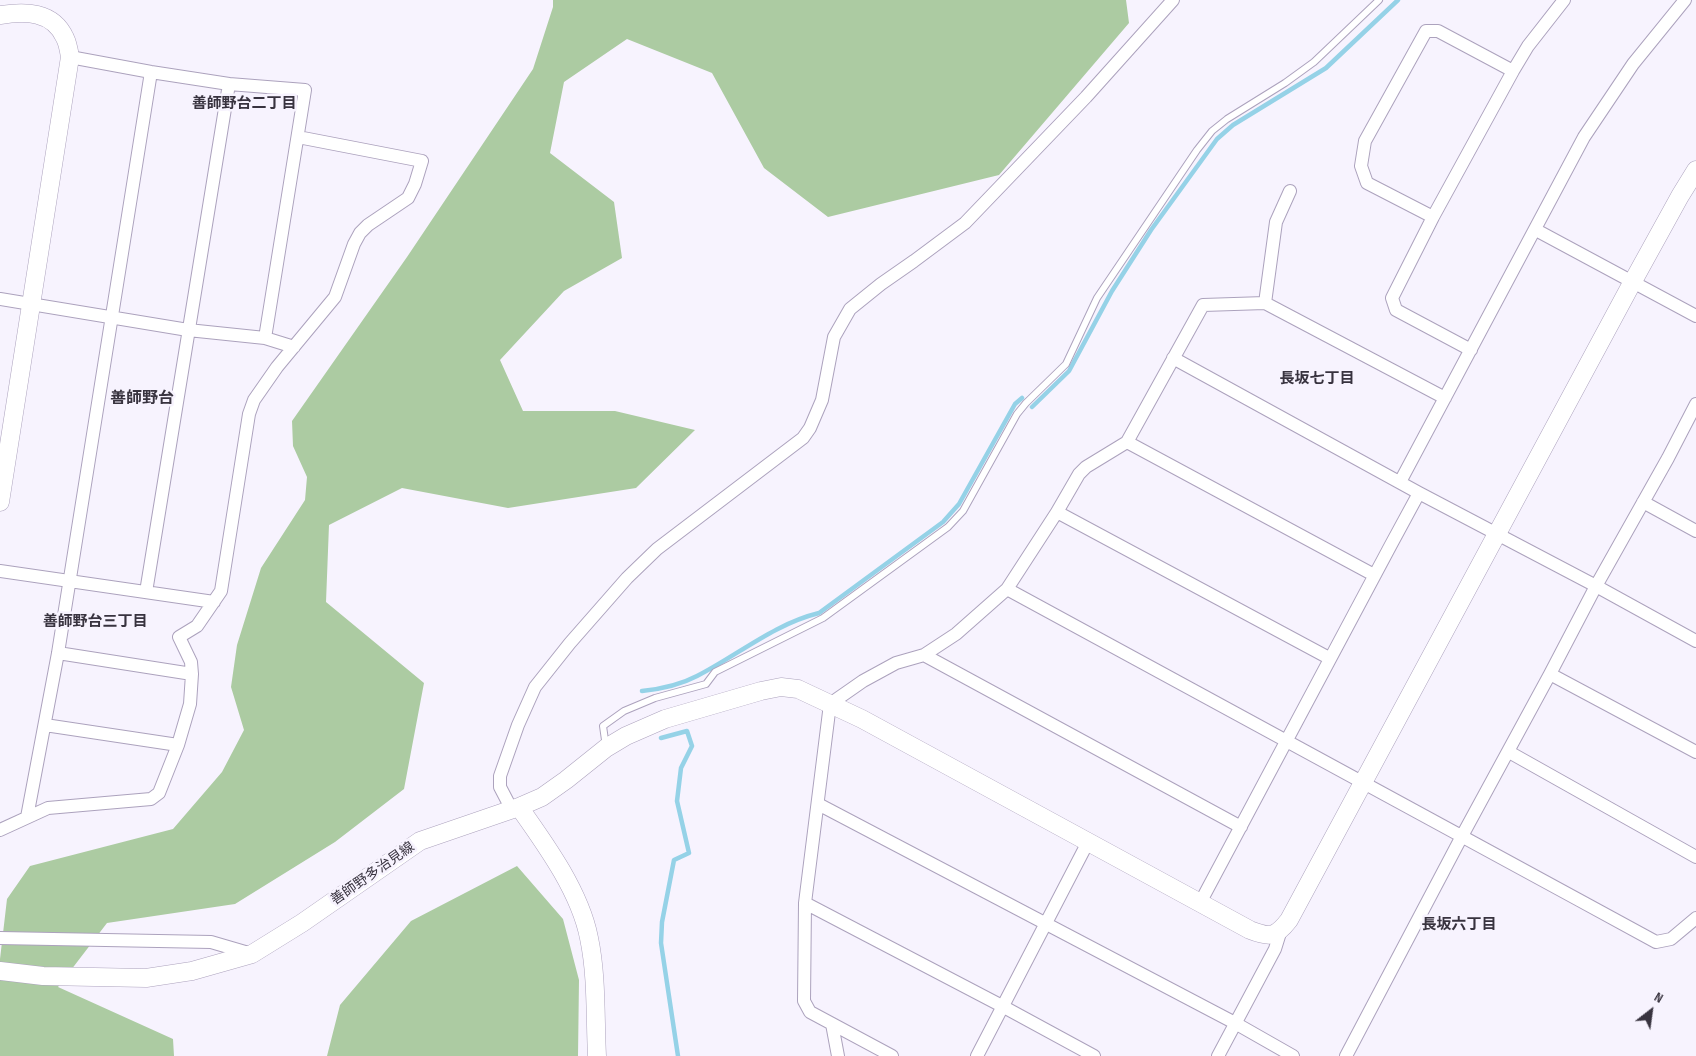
<!DOCTYPE html>
<meta charset="utf-8">
<style>
body{margin:0}
#map{position:relative;width:1696px;height:1056px;overflow:hidden;background:#f7f3fe;font-family:"Sofia Sans Condensed",sans-serif}
canvas{display:block}
.north{position:absolute;left:1626px;top:986px;width:50px;height:50px;-webkit-text-stroke:4px #f7f3fe;paint-order:stroke;rotate:30deg;font-size:14px;font-weight:700;line-height:20px;text-align:center;color:#38333f}
.north::after{content:'';display:block;margin:auto;width:18px;height:22px;background:#38333f;clip-path:polygon(50% 0,100% 100%,50% 72%,0 100%)}
</style>
<div id="map">
<canvas width="1696" height="1056"></canvas>
<div class="north">N</div>
</div>
<script>
const ctx = document.querySelector('canvas').getContext('2d');
ctx.lineJoin = 'round';
function paint(path, color) {
  ctx.fillStyle = color;
  ctx.fill(path, 'evenodd');
}
function trace(path, color, width, dash) {
  ctx.strokeStyle = color;
  ctx.lineWidth = width;
  ctx.lineCap = dash ? 'butt' : 'round';
  ctx.setLineDash(dash || []);
  ctx.stroke(path);
}
function drawText(font, color, halo, rows, align = 'center') {
  ctx.font = font + ' "Sofia Sans Condensed","Noto Sans JP",sans-serif';
  ctx.lineWidth = 5;
  ctx.setLineDash([]);
  ctx.textBaseline = 'middle';
  ctx.strokeStyle = halo;
  ctx.fillStyle = color;
  for (const [text, x, y, turn = 0] of rows) {
    ctx.save();
    ctx.translate(x, y);
    ctx.rotate((+turn || 0) * Math.PI / 180);
    ctx.textAlign = isNaN(turn) ? turn : align;
    if (halo) ctx.strokeText(text, 0, 0);
    ctx.fillText(text, 0, 0);
    ctx.restore();
  }
}
const green = new Path2D(`
 M 553,0 L 1126,0 L 1129,23 L 999,175 L 828,217 L 764,168 L 712,73 L 627,39 L 564,82 L 550,153 L 614,202 L 622,258 L 564,291 L 500,360 L 523,411 L 615,411 L 695,430 L 636,488 L 508,508 L 402,488 L 329,525 L 326,602 L 424,683 L 404,789 L 335,842 L 235,904 L 107,923 L 58,987 L 173,1039 L 174,1056 L 0,1056 L 0,959 L 7,899 L 30,866 L 173,829 L 222,772 L 244,730 L 231,687 L 237,645 L 261,568 L 305,500 L 307,477 L 293,446 L 292,421 L 407,257 L 533,69 L 553,7 Z
 M 517,866 L 563,919 L 579,980 L 578,1056 L 327,1056 L 340,1005 L 411,921 Z`);
const stream = new Path2D(`
 M 1032,407 L 1069,371 L 1112,291 L 1151,230 L 1217,139 L 1233,125 L 1326,68 L 1398,0
 M 642,691 C 661,689 680,685 697,676 C 738,655 774,624 819,613 L 943,522 L 959,504 L 1015,404 L 1022,398
 M 661,738 L 687,731 L 692,746 L 681,768 L 677,801 L 689,853 L 674,860 L 662,922 L 661,943 L 678,1056`);
const lane = new Path2D(`
 M 606,747 L 603,726 L 624,711 L 655,698 L 706,684 L 715,672 L 823,618 L 948,527 L 963,511 L 1017,414 L 1026,403 L 1066,364 L 1097,298 L 1197,150 L 1212,131 L 1227,119 L 1285,83 L 1314,62 L 1379,0`);
const street = new Path2D(`
 M 70,57 L 151,72 L 229,84 L 305,90 L 265,338
 M 1433,217 L 1367,183 L 1361,166 L 1365,141 L 1426,31 L 1438,31 L 1513,71
 M 1536,230 L 1696,316
 M 0,299 L 188,330 L 265,338 L 294,347
 M 1265,303 L 1276,222 L 1290,191
 M 1471,350 L 1396,310 L 1392,298 L 1433,217 L 1513,71 L 1528,46 L 1564,0
 M 1173,358 L 1419,493 L 1596,586 L 1696,641
 M 1127,442 L 1374,575
 M 1400,482 L 1584,137 L 1633,64 L 1685,0
 M 1643,502 L 1696,531
 M 1057,512 L 1329,658
 M 0,571 L 214,602
 M 1007,589 C 1223,708 1440,824 1656,942 L 1671,939 L 1696,918
 M 146,592 L 229,84
 M 58,653 L 192,674
 M 924,655 L 1241,827
 M 1550,674 L 1696,752
 M 45,725 L 178,745
 M 1509,752 L 1696,857
 M 818,804 L 1235,1023 L 1293,1056
 M 512,810 L 500,787 L 500,776 L 518,725 L 535,687 L 570,643 L 627,578 L 657,549 L 803,438 L 810,428 L 822,400 L 834,337 L 850,309 L 881,284 L 914,261 L 965,223 L 1086,97 L 1173,0
 M 27,817 L 58,653 L 151,72
 M 0,830 L 48,808 L 151,799 L 159,793 L 178,745 L 190,704 L 192,674 L 191,662 L 179,637 L 197,626 L 221,591 L 249,414 L 254,400 L 277,367 L 335,297 L 354,244 L 360,233 L 368,225 L 408,198 L 415,184 L 422,161 L 298,137
 M 805,903 L 1002,1006 L 1094,1056
 M 1200,903 C 1273,766 1345,629 1419,493
 M 0,938 L 211,942 L 252,954
 M 832,1024 L 838,1056
 M 892,1056 L 810,1012 L 804,1001 L 805,903 L 830,704 L 863,681 L 896,663 L 924,655 L 956,634 L 1007,589 L 1057,512 L 1079,474 L 1086,467 L 1127,442 L 1203,305 L 1265,303 L 1445,398
 M 977,1056 L 1088,842
 M 1218,1056 L 1275,949 L 1280,933
 M 1346,1056 L 1462,836 L 1550,674 L 1596,586 L 1668,458 L 1696,404`);
const secondary = new Path2D(`
 M 0,15 C 25,11 53,11 65,38 C 68,44 69,51 70,57 L 0,502
 M 519,807 L 542,797 L 566,780 L 606,748 L 626,736 L 665,719 L 761,691 L 781,687 L 798,689 L 862,719 L 1250,930 C 1270,938 1276,937 1289,920 L 1632,283 L 1680,196 L 1696,170
 M 0,971 L 43,976 L 146,978 L 192,971 L 252,954 L 302,923 L 420,841 L 519,807 C 546,845 580,892 589,938 C 597,976 595,1017 597,1056`);
const streetNames = [
 ["善師野多治見線",373,874,-35]
];
const neighbourhoodNames = [
 ["善師野台二丁目",244,104],
 ["長坂七丁目",1317,379],
 ["善師野台三丁目",95,622],
 ["長坂六丁目",1459,925]
];
const quarterNames = [
 ["善師野台",142,399]
];
paint(green, '#accba2');
trace(stream, '#95d2e7', 4.5);
trace(lane, '#aca2bd', 8);
trace(street, '#aca2bd', 14);
trace(secondary, '#aca2bd', 19);
trace(lane, '#fff', 6);
trace(street, '#fff', 12);
trace(secondary, '#fff', 18);
drawText('14px', '#38333f', '#f7f3fe', streetNames);
drawText('bold 15px', '#38333f', '#f7f3fe', neighbourhoodNames);
drawText('bold 16px', '#38333f', '#f7f3fe', quarterNames);
</script>
